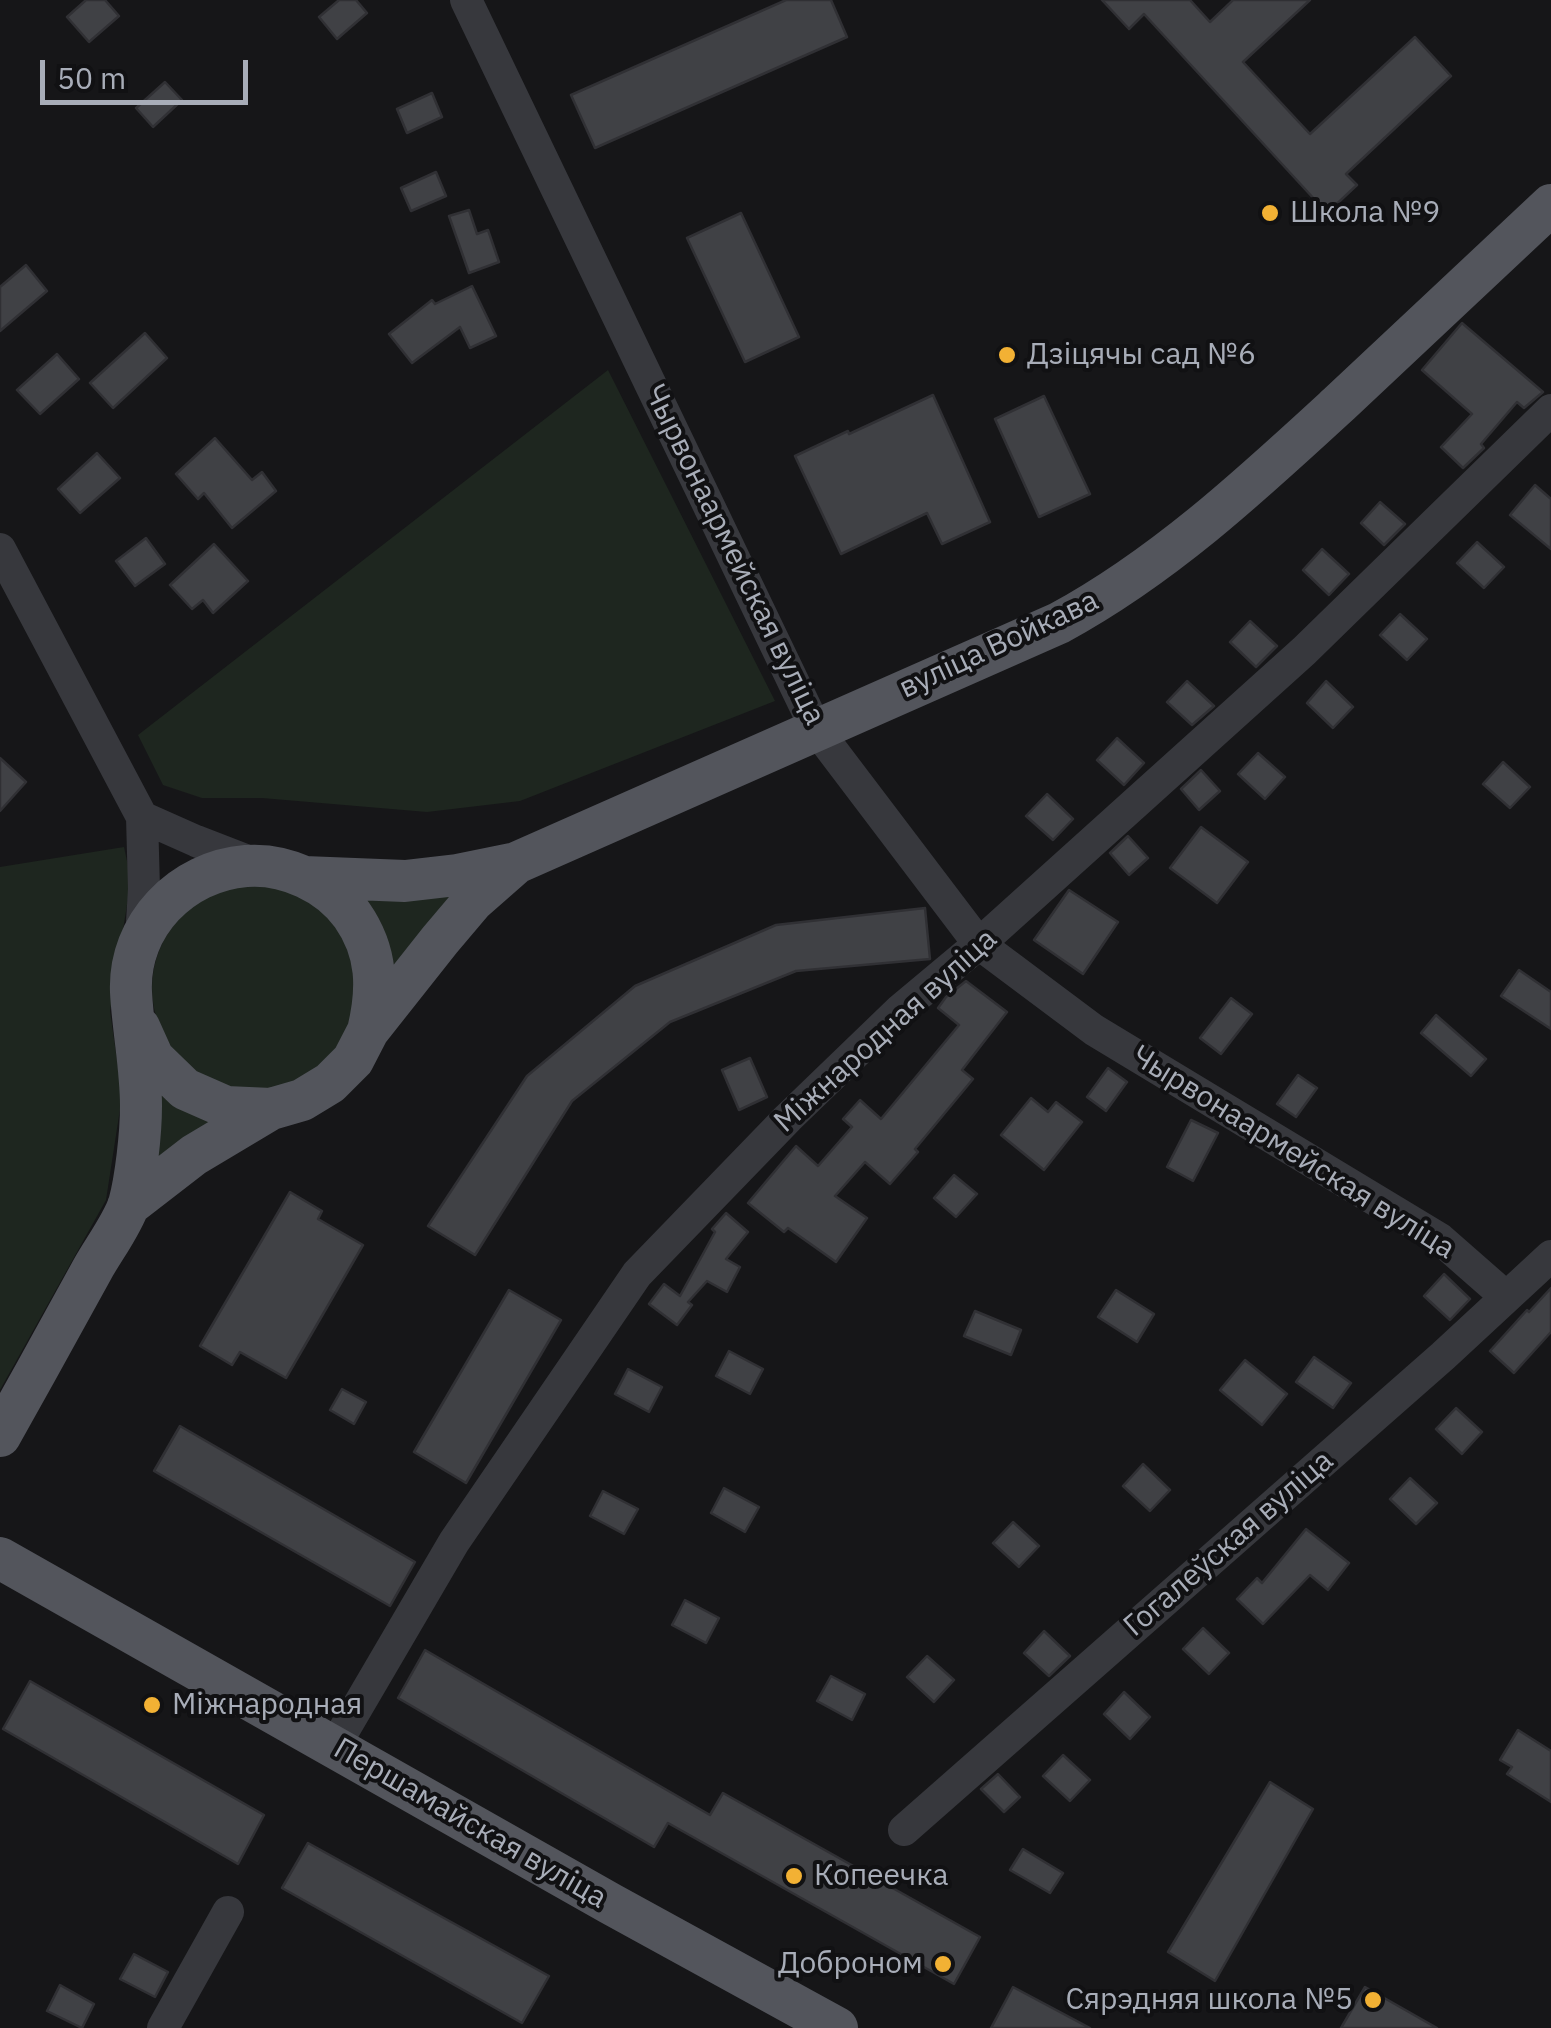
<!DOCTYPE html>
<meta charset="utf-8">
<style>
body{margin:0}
#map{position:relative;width:1551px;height:2028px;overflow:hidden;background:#161618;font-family:"IBM Plex Sans",sans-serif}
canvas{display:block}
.scale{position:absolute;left:40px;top:60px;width:208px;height:45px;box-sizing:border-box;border:5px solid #a8adb8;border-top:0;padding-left:12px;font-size:30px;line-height:35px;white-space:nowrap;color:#a8adb8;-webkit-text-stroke:8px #111113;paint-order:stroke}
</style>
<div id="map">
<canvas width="1551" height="2028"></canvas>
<div class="scale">50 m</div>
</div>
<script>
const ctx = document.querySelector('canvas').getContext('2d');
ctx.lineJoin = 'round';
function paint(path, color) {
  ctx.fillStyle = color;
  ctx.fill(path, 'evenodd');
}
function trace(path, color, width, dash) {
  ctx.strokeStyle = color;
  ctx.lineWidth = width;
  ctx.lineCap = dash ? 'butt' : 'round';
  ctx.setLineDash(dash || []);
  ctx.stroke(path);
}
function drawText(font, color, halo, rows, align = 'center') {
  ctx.font = font + ' "IBM Plex Sans",sans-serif';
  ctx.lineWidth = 8;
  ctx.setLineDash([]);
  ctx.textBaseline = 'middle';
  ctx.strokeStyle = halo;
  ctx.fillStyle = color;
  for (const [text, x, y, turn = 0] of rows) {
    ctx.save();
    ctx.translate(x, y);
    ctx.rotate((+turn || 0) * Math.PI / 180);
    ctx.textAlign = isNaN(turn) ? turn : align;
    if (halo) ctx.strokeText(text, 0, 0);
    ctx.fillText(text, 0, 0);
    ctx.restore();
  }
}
const green = new Path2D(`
 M 608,370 L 775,701 L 520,801 L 427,812 L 262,798 L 202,798 L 163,785 L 138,735 Z
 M 124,847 L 131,880 L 110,1011 L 122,1096 L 106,1200 L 0,1390 L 0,867 Z
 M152 988a102 102 0 1 1 204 0a102 102 0 1 1-204 0Z
 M 467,892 L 388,990 L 358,902 L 381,893 Z
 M 149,1073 L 231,1121 L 146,1177 Z`);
const building = new Path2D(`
 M 86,0 L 105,0 L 119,16 L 89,42 L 67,17 Z
 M 339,0 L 356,0 L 367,13 L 337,39 L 319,17 Z
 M 786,0 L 831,0 L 847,37 L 595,148 L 571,95 Z
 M 1102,0 L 1190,0 L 1210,22 L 1233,0 L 1310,0 L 1243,62 L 1310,134 L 1415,37 L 1451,76 L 1346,174 L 1357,185 L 1327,213 L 1144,14 L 1129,29 Z
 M 165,82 L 182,100 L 153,127 L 136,108 Z
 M 432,93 L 442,117 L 407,133 L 397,109 Z
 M 436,172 L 446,196 L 411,211 L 401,188 Z
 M 469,210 L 477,234 L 488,230 L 499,262 L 469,273 L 449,216 Z
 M 741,213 L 799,337 L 745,362 L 687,238 Z
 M 26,265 L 47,291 L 0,331 L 0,287 Z
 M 472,286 L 496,336 L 470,348 L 460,327 L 412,363 L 389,334 L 432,300 L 435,304 Z
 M 1462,323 L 1543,392 L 1524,408 L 1517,402 L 1481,444 L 1484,448 L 1463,468 L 1441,447 L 1472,414 L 1422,370 Z
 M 145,333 L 167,358 L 113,408 L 90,383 Z
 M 57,354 L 79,379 L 40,414 L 17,390 Z
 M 933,395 L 990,522 L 942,544 L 927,513 L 841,554 L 795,456 L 848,431 L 849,434 Z
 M 1044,396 L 1090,494 L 1039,517 L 995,419 Z
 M 215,438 L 252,480 L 262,472 L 276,491 L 232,528 L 204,493 L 198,499 L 176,474 Z
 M 97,453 L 120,478 L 80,513 L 58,489 Z
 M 1535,485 L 1551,499 L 1551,549 L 1510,515 Z
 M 1380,502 L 1405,524 L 1384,545 L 1361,523 Z
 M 146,538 L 165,564 L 135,586 L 116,561 Z
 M 1477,542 L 1504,567 L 1484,588 L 1457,563 Z
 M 214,544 L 248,581 L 213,613 L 203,600 L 192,609 L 170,585 Z
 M 1322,549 L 1349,574 L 1329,595 L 1303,570 Z
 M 1400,614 L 1427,639 L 1407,660 L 1380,635 Z
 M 1250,621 L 1277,646 L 1256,667 L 1230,642 Z
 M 1187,681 L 1214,706 L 1192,725 L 1167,702 Z
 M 1326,681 L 1353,707 L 1333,728 L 1307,703 Z
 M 1117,738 L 1144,763 L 1124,785 L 1097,760 Z
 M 1258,753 L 1285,777 L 1265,799 L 1238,774 Z
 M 0,758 L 26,782 L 0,811 Z
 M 1503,762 L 1530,787 L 1510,808 L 1483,784 Z
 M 1201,770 L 1220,791 L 1199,810 L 1181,789 Z
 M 1047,794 L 1073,819 L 1053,840 L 1026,816 Z
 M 1201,827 L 1248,862 L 1217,903 L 1170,868 Z
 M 1128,836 L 1148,858 L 1129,875 L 1110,853 Z
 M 1069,890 L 1118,922 L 1083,974 L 1034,940 Z
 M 925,908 L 930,959 L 796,971 L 670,1022 L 572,1101 L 475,1255 L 428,1226 L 527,1076 L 635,986 L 776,925 Z
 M 1519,970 L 1551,992 L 1551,1029 L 1501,996 Z
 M 966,981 L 1007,1012 L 962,1070 L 973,1079 L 915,1149 L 918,1152 L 890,1184 L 865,1162 L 835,1196 L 867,1218 L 836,1262 L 788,1228 L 784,1232 L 748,1203 L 796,1146 L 818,1166 L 852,1127 L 843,1119 L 860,1100 L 881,1119 L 959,1025 L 938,1008 L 946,997 Z
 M 1231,998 L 1252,1014 L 1221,1054 L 1200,1038 Z
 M 1436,1015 L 1486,1059 L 1471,1076 L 1421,1033 Z
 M 750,1058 L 767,1097 L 739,1110 L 722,1070 Z
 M 1108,1068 L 1127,1082 L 1106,1111 L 1087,1097 Z
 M 1298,1075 L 1317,1088 L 1296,1117 L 1277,1104 Z
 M 1031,1098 L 1048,1112 L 1056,1102 L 1082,1122 L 1044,1170 L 1001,1135 Z
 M 1191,1120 L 1218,1133 L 1193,1181 L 1167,1167 Z
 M 954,1175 L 977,1194 L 956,1217 L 934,1198 Z
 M 290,1192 L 322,1211 L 318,1219 L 363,1245 L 286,1378 L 240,1352 L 232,1365 L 200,1346 Z
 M 726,1213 L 748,1232 L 726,1259 L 740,1267 L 727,1292 L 707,1281 L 688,1302 L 692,1305 L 677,1325 L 649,1304 L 664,1284 L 680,1296 L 715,1232 L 712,1229 Z
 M 1444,1274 L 1470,1299 L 1450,1320 L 1424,1296 Z
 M 1551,1288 L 1551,1332 L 1514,1373 L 1490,1351 L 1527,1310 L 1529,1312 Z
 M 509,1290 L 561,1320 L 466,1483 L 414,1452 Z
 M 1116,1290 L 1154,1314 L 1137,1342 L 1098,1317 Z
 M 975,1311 L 1021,1330 L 1011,1355 L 964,1336 Z
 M 729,1351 L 763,1369 L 750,1394 L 716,1376 Z
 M 1314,1357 L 1351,1383 L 1333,1408 L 1296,1382 Z
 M 1245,1360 L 1287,1394 L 1262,1425 L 1220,1390 Z
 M 628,1369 L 662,1387 L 649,1412 L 615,1394 Z
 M 342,1389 L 366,1402 L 354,1424 L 330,1410 Z
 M 1456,1408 L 1482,1432 L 1462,1454 L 1436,1429 Z
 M 180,1426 L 415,1562 L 390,1606 L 154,1471 Z
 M 1143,1464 L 1170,1490 L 1150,1511 L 1123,1486 Z
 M 1410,1478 L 1437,1503 L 1416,1524 L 1390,1499 Z
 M 724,1488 L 759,1507 L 745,1532 L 711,1513 Z
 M 603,1491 L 638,1509 L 624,1534 L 590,1516 Z
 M 1013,1522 L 1039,1546 L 1019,1567 L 993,1543 Z
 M 1306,1529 L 1349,1563 L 1328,1590 L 1310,1575 L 1263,1624 L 1237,1599 L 1257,1578 L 1262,1583 Z
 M 685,1600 L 719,1618 L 706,1643 L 672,1625 Z
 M 1203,1628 L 1229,1653 L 1209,1674 L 1183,1649 Z
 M 1044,1631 L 1070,1656 L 1049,1676 L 1024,1653 Z
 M 425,1650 L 710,1815 L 723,1793 L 980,1937 L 954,1984 L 668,1823 L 654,1847 L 398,1698 Z
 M 927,1656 L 954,1680 L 934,1702 L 907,1677 Z
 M 831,1676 L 865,1694 L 852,1720 L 817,1701 Z
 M 30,1681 L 264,1815 L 238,1864 L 3,1729 Z
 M 1124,1692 L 1150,1717 L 1130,1739 L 1104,1714 Z
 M 1518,1730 L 1551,1751 L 1551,1802 L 1507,1774 L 1512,1767 L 1500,1760 Z
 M 1063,1755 L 1090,1780 L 1070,1801 L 1043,1776 Z
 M 998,1774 L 1020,1797 L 1004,1812 L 981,1789 Z
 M 1270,1782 L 1313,1809 L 1215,1981 L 1168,1952 Z
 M 308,1843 L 549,1976 L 522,2023 L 282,1888 Z
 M 1023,1849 L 1063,1873 L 1050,1893 L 1010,1870 Z
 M 134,1954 L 168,1972 L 155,1997 L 120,1979 Z
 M 60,1985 L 94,2004 L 82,2028 L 47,2011 Z
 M 1013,1987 L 1090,2028 L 991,2028 Z
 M 1365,1987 L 1437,2028 L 1341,2028 Z`);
const minor = new Path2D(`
 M 466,0 L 816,729 L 979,944 L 1094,1030 L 1440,1239 L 1505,1296
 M 0,549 L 142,817 L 144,889 L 141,939
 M 142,817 L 196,841 L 258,865
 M 334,1747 L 454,1542 L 637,1274 L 788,1118 L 900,1010 L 979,944 L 1304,651 L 1551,410
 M 904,1830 L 1443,1356 L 1551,1256
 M 163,2028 L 228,1912`);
const major = new Path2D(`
 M 304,877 L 405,881 L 457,875 L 516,863 L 1059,623 C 1164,566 1252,484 1340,403 C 1410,337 1481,271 1551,205
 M 139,1027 L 153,1058 L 185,1089 L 226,1107 L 271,1109
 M 128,1206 L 194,1155 L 271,1109 L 302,1100 L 330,1083 L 353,1060 L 368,1031 L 440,940 L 473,901 L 514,865
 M 0,1436 C 31,1381 62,1325 92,1270 C 103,1250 122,1225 129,1204 C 136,1178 141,1133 141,1106 C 141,1068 133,1030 131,992 C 128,925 182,871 246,866 C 286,863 329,883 352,915 C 378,952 378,989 368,1031
 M 0,1558 L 611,1904 L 837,2028`);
const markers = [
 [1270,213,10,"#f2b134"],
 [1007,355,10,"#f2b134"],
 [152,1705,10,"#f2b134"],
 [794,1876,10,"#f2b134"],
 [943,1964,10,"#f2b134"],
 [1373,2000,10,"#f2b134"]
];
const poiNames = [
 ["Школа №9",1290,213],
 ["Дзіцячы сад №6",1027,355],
 ["Міжнародная",172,1705],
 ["Копеечка",814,1876],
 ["Доброном",923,1964,"right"],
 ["Сярэдняя школа №5",1353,2000,"right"]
];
const streetNames = [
 ["Чырвонаармейская вуліца",734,555,64],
 ["вуліца Войкава",999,645,-25],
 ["Міжнародная вуліца",886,1031,-42],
 ["Чырвонаармейская вуліца",1293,1153,32],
 ["Гогалеўская вуліца",1229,1544,-41],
 ["Першамайская вуліца",470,1824,30]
];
paint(green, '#1e261f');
paint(building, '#404145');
trace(building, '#303034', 2.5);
trace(minor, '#37383d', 32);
trace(major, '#53555c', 42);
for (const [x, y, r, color] of markers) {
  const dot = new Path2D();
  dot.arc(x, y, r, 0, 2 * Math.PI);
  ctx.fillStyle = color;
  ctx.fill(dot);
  trace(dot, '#111113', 4);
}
drawText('30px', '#a8adb8', '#111113', poiNames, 'left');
drawText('30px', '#a8adb8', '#111113', streetNames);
</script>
